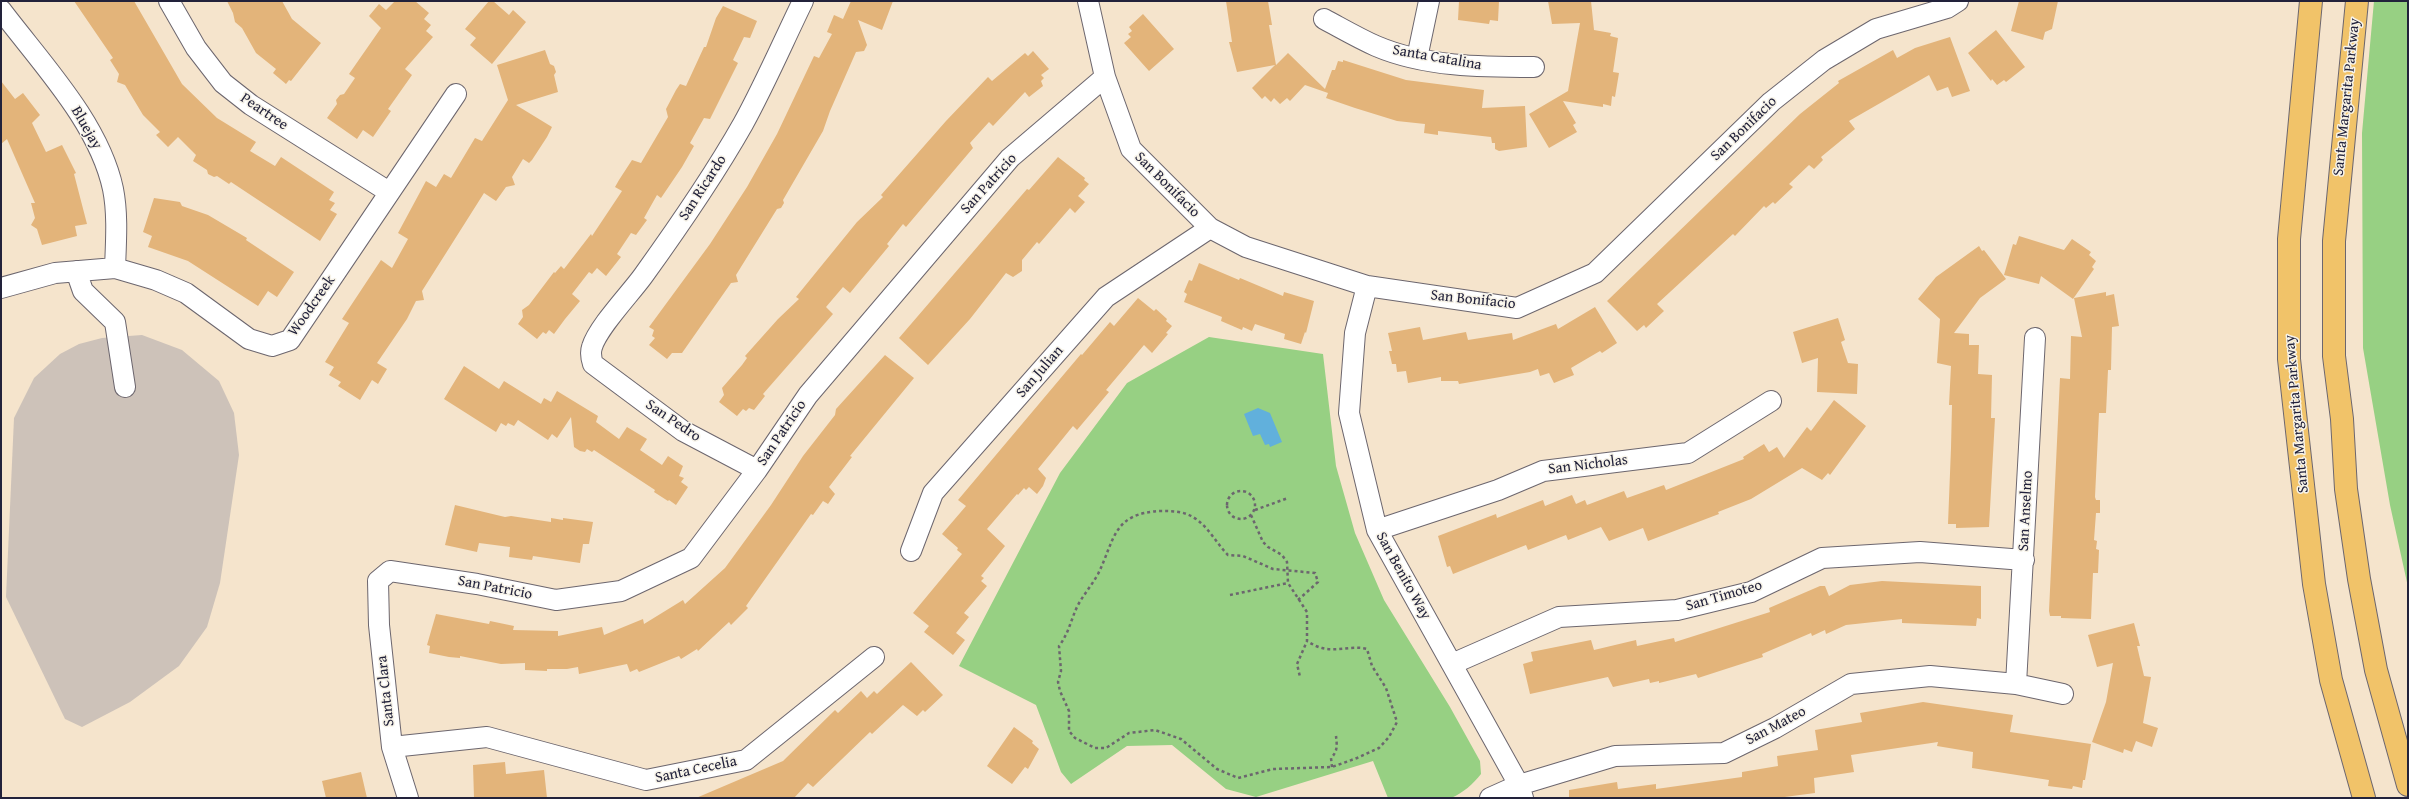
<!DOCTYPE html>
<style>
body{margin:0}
#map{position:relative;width:2409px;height:799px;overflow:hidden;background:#f5e4cc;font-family:"Gentium Book Plus",serif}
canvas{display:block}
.frame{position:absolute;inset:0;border:2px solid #22223b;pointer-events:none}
</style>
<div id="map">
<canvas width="2409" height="799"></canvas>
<div class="frame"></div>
</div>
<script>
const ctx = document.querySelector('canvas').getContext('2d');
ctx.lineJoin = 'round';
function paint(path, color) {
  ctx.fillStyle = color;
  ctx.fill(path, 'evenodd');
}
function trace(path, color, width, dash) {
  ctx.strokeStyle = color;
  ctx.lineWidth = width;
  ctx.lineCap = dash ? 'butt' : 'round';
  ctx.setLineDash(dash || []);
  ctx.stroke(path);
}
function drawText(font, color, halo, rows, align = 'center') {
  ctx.font = font + ' "Gentium Book Plus",serif';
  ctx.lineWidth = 3;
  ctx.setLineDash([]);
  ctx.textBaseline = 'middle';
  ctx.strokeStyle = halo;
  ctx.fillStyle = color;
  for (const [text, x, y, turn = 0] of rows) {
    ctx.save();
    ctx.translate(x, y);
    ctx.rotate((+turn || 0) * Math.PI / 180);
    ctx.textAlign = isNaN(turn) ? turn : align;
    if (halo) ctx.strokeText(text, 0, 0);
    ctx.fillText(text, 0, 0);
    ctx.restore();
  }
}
const industrial = new Path2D(`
 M 142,335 L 182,350 L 219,381 L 234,413 L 239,455 L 220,583 L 207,627 L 179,666 L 130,702 L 82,727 L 65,719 L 6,597 L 14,418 L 34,378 L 60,354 L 79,344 L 102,338 Z`);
const green = new Path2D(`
 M 2374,1 L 2408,1 L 2408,587 L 2390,505 L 2363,348 L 2362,133 Z
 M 1209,337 L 1323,354 L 1336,466 L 1355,533 L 1384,600 L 1450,707 L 1480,761 L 1481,774 C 1473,784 1463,793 1451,798 L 1388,798 L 1373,761 L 1256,797 L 1226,789 L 1172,745 L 1127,746 L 1071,784 L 1061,772 L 1036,705 L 959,666 L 1060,473 L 1127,383 Z`);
const water = new Path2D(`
 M 1258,408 L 1270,413 L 1282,442 L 1270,447 L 1269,444 L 1265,445 L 1260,434 L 1253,436 L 1244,414 Z`);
const building = new Path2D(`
 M 74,1 L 134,1 L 182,84 L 217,118 L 256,142 L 250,151 L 275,166 L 281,157 L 334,192 L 329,200 L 335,203 L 330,210 L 337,214 L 320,241 L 231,182 L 229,184 L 217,176 L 214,177 L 208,174 L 207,170 L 193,161 L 196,155 L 178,137 L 168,147 L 156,135 L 160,132 L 143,115 L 125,85 L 117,82 L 119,74 L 110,60 L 113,58 Z
 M 227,1 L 282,1 L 292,19 L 321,43 L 291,81 L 289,80 L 286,84 L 273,73 L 276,69 L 256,53 L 242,28 L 235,22 L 233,13 Z
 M 395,1 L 415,1 L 429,13 L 424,19 L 431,25 L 426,31 L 433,37 L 405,69 L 412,75 L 388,109 L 391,111 L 373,137 L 363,130 L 357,139 L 327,118 L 337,104 L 336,100 L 340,95 L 344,94 L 355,78 L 349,74 L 381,28 L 369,16 L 379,4 L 386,10 Z
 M 489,1 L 493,1 L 509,15 L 513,10 L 526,22 L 492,64 L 470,45 L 476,38 L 465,29 Z
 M 851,1 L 893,1 L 882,30 L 858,20 L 867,45 L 864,51 L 856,52 L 830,111 L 823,131 L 783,200 L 784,203 L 781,208 L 777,209 L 736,275 L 738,282 L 731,283 L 682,353 L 672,353 L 667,359 L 649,345 L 655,338 L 652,336 L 654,330 L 649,327 L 710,244 L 747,187 L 777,134 L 814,56 L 819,58 L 832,34 L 827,32 L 834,15 L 843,19 Z
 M 1226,1 L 1268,1 L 1272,25 L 1269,25 L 1276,65 L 1288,53 L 1325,89 L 1332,70 L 1335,70 L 1338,61 L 1343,62 L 1343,60 L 1406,80 L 1484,90 L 1482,108 L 1525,106 L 1527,147 L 1499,151 L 1495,149 L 1495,143 L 1492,143 L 1491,137 L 1438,131 L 1438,135 L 1424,133 L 1425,124 L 1397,121 L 1355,108 L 1326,98 L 1328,93 L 1305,85 L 1290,101 L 1287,98 L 1280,104 L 1274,98 L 1271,102 L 1265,96 L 1262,99 L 1252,88 L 1275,65 L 1237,72 L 1229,42 L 1232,42 Z
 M 1459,1 L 1499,1 L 1498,21 L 1490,20 L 1489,24 L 1458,20 Z
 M 1548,1 L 1591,1 L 1594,30 L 1611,33 L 1610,36 L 1618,38 L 1613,72 L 1619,73 L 1615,97 L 1612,96 L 1611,106 L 1603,104 L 1603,107 L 1563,101 L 1576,123 L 1573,125 L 1577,132 L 1549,148 L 1529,114 L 1568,91 L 1580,23 L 1552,24 Z
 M 2019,1 L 2058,1 L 2052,29 L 2045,32 L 2043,40 L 2011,31 Z
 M 723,6 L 757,21 L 750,38 L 744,37 L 733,60 L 738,63 L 710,119 L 704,118 L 690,143 L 694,146 L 682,167 L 661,198 L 657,195 L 644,218 L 647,220 L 636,235 L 631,233 L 617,254 L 621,257 L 606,276 L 597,268 L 592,274 L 589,272 L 572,294 L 580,301 L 565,319 L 554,334 L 549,330 L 546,334 L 543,332 L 537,339 L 518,324 L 523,317 L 522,310 L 529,305 L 554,272 L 555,273 L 561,266 L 564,269 L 591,234 L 592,236 L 622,191 L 615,187 L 619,180 L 632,160 L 641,163 L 668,117 L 666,109 L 676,90 L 680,84 L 686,86 L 704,47 L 706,47 L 716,18 Z
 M 1143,14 L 1174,49 L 1149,71 L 1124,43 L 1131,37 L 1128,34 L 1132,31 L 1129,27 Z
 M 1996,30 L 2025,67 L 2006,82 L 2004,80 L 1997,85 L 1992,79 L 1991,81 L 1968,53 Z
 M 1950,37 L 1970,91 L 1952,97 L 1948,87 L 1937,91 L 1929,75 L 1849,121 L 1855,129 L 1821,157 L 1823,160 L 1814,169 L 1809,165 L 1789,184 L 1793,187 L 1775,204 L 1773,202 L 1766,208 L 1764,206 L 1735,236 L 1733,234 L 1657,304 L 1664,311 L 1646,328 L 1644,325 L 1637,331 L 1607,301 L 1800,114 L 1839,83 L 1838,81 L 1893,50 L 1897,58 L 1915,48 Z
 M 545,50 L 550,64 L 554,66 L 556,72 L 554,75 L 558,92 L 516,105 L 552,127 L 547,137 L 532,160 L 529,163 L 523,159 L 512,177 L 515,185 L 506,187 L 496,201 L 484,193 L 422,291 L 424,300 L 416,301 L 407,319 L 377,363 L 387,369 L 378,384 L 372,380 L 360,400 L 338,386 L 341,382 L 329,375 L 334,367 L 325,362 L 349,323 L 342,319 L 381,260 L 392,268 L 408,239 L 398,233 L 426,181 L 436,187 L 444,174 L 451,178 L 475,138 L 482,141 L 508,100 L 497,65 Z
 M 1033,51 L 1049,69 L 1041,75 L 1044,78 L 1041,81 L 1043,86 L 1029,97 L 1025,92 L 993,126 L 989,122 L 970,143 L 973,148 L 906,227 L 903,224 L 887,244 L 889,246 L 850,293 L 843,287 L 826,307 L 833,314 L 763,394 L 765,396 L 754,410 L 749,408 L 746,411 L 743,409 L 737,416 L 719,402 L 724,395 L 722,388 L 742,365 L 747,358 L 745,356 L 778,319 L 799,299 L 796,297 L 857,222 L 883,197 L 881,195 L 946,121 L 988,77 L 992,81 L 1025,53 L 1028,56 Z
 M 1,81 L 15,99 L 23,93 L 40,115 L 32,123 L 46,152 L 62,145 L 76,173 L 74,174 L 87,224 L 75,226 L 77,236 L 42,245 L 37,229 L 31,225 L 35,218 L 31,203 L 35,203 L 7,139 L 1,144 Z
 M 1058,157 L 1085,178 L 1084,180 L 1089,184 L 1078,196 L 1085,202 L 1075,213 L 1070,208 L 1039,244 L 1037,242 L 1022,260 L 1022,271 L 1013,277 L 1006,273 L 970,319 L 928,365 L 899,338 L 1027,189 L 1029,190 Z
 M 154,198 L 180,202 L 182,206 L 208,215 L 247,238 L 246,240 L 294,272 L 277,297 L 268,291 L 258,306 L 188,261 L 148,247 L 152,236 L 143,232 Z
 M 2019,236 L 2064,250 L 2072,239 L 2091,252 L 2089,255 L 2096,261 L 2092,267 L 2094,269 L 2073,299 L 2041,276 L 2039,284 L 2004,275 L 2013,244 L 2016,245 Z
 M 1979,246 L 1982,251 L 1984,250 L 2006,279 L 1980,298 L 1954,333 L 1969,334 L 1969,345 L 1979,345 L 1978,374 L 1992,375 L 1991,418 L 1995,418 L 1989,527 L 1956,528 L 1956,524 L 1948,524 L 1951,448 L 1952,405 L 1949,405 L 1951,366 L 1937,363 L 1940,319 L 1918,299 L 1936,277 Z
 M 1199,263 L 1239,280 L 1240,278 L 1283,296 L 1284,292 L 1314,301 L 1306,333 L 1305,332 L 1301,344 L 1284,339 L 1285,334 L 1255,324 L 1252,331 L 1243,327 L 1242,330 L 1221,321 L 1222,317 L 1184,302 L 1187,294 L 1184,292 L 1189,280 L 1192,281 Z
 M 2106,292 L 2106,296 L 2114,294 L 2119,326 L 2112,327 L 2111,370 L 2108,370 L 2106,413 L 2099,413 L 2095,497 L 2096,500 L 2100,500 L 2100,513 L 2096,513 L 2094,540 L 2097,541 L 2096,549 L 2099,550 L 2098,573 L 2093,573 L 2091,619 L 2061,618 L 2061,616 L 2050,616 L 2049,611 L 2060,378 L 2070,379 L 2071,336 L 2082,337 L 2074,298 Z
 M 1138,298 L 1154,311 L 1156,309 L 1167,319 L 1166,321 L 1172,326 L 1166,333 L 1168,334 L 1152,353 L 1144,345 L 1106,390 L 1109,392 L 1077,430 L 1073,426 L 1038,469 L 1046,478 L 1043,486 L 1037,494 L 1029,487 L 1026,490 L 1024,488 L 1018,495 L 1017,494 L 987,529 L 1005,546 L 981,576 L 984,578 L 981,581 L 987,586 L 964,613 L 969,617 L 956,633 L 965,640 L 953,655 L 924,632 L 929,626 L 913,613 L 962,554 L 957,550 L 958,548 L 942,534 L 966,506 L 958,500 L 1081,354 L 1082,355 L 1110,322 L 1114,326 Z
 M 1595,307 L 1617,343 L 1602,353 L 1600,351 L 1571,368 L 1574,375 L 1554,383 L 1549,373 L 1540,376 L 1538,369 L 1530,372 L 1459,384 L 1458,381 L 1441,381 L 1441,377 L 1408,383 L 1406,371 L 1397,372 L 1396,364 L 1392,364 L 1389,351 L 1392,351 L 1388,333 L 1420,327 L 1423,340 L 1466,332 L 1468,340 L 1512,333 L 1513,340 L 1556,324 L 1558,329 Z
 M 1838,318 L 1845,340 L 1841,342 L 1848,363 L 1858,364 L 1857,394 L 1817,392 L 1818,358 L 1802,363 L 1793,332 Z
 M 885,355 L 914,378 L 850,456 L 852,457 L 829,487 L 835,494 L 828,504 L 823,501 L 813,515 L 811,514 L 746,606 L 748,608 L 731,625 L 729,622 L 698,651 L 697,649 L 681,659 L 679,656 L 639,672 L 637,669 L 630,672 L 627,664 L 579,674 L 578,667 L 567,669 L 547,669 L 547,671 L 525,670 L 525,663 L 501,664 L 460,656 L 460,658 L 449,657 L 429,653 L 430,646 L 427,645 L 436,614 L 489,624 L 490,621 L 514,626 L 513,630 L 558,631 L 558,636 L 602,627 L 604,635 L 643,619 L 644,624 L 683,600 L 685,604 L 725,568 L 771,505 L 803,456 L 835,415 L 836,409 Z
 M 464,366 L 499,389 L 504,381 L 541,404 L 544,398 L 551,402 L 557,391 L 598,416 L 596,422 L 619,439 L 627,427 L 647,439 L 640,450 L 662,465 L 668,456 L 683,466 L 679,476 L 684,478 L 681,482 L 688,487 L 676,505 L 669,500 L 668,501 L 654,492 L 655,490 L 594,450 L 592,452 L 587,449 L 585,452 L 580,451 L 574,447 L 571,417 L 557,438 L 552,434 L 548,440 L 518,420 L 514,426 L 508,423 L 506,426 L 501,423 L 496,432 L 444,399 Z
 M 1834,400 L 1866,426 L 1830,475 L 1828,473 L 1822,480 L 1802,468 L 1751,499 L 1718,512 L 1719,514 L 1648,541 L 1643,528 L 1609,541 L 1601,527 L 1568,540 L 1566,535 L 1528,550 L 1526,545 L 1453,574 L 1450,566 L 1447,567 L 1438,536 L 1496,514 L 1497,518 L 1543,500 L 1545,506 L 1572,495 L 1576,504 L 1585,500 L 1587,505 L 1624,491 L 1627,498 L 1664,485 L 1666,490 L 1744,459 L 1743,457 L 1764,444 L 1769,452 L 1777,447 L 1784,458 L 1807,427 L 1811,431 Z
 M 455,505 L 505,517 L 511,516 L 551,522 L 551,518 L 563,520 L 563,518 L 593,522 L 589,544 L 583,544 L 580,563 L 533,556 L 532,560 L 509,557 L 510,547 L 479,543 L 477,552 L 445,545 Z
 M 1882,581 L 1981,586 L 1981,619 L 1977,618 L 1976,626 L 1902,623 L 1902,619 L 1846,625 L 1826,634 L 1825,630 L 1812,636 L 1811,633 L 1762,654 L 1763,657 L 1698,678 L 1696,674 L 1659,683 L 1659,681 L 1650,683 L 1649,679 L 1613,687 L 1608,677 L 1530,694 L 1523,664 L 1533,661 L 1531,652 L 1591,640 L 1594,650 L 1636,640 L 1637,646 L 1674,638 L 1675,642 L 1770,612 L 1769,608 L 1820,586 L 1825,586 L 1829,596 L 1850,585 Z
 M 2134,623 L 2140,646 L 2137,646 L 2144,676 L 2151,677 L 2143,723 L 2158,728 L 2152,747 L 2136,741 L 2132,752 L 2124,749 L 2123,753 L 2092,742 L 2106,702 L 2113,663 L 2097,667 L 2088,635 Z
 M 911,662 L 943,695 L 925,712 L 923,710 L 917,716 L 903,705 L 872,734 L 870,732 L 813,787 L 808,783 L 794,798 L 696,798 L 783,761 L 835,710 L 838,713 L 861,691 L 867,698 L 874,691 L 877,694 Z
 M 1923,702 L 2013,715 L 2010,732 L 2091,744 L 2085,780 L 2083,780 L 2082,788 L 2073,786 L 2072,789 L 2048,786 L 2049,780 L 1972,768 L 1973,752 L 1937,746 L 1938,742 L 1851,755 L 1854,772 L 1814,778 L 1815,793 L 1777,798 L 1569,798 L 1569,790 L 1617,782 L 1618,789 L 1656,784 L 1656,789 L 1742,777 L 1742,772 L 1778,766 L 1777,756 L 1818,750 L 1815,730 L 1862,722 L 1860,713 Z
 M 1014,727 L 1033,741 L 1032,743 L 1039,749 L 1028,769 L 1025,767 L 1012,784 L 987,766 Z
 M 505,762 L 506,774 L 544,770 L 547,798 L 474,798 L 473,765 Z
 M 361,772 L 367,798 L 326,798 L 322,781 Z`);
const path = new Path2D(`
 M1227 505a14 14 0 1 1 28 0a14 14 0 1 1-28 0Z
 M 1255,510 L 1288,498
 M 1251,515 L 1263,542 L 1268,547 L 1282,555 L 1287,562 L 1288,583 L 1307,612 L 1307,641 L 1297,664 L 1300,677
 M 1230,595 L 1288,583
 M 1298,600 L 1318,582 L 1315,573 L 1273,569 L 1243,556 L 1228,555 C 1217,544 1209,528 1196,519 C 1185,511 1173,511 1161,511 C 1112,513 1115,540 1098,574 C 1092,585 1084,594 1078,605 C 1071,619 1069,633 1059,646 L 1061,671 L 1058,682 L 1060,691 L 1069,711 L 1069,731 L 1075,738 L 1095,748 L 1106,748 L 1129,733 L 1155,730 L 1181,739 L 1217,769 L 1238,778 L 1273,769 L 1332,767 L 1357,758 L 1379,748 L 1389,737 L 1397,722 L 1386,688 L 1372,666 L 1367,649 C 1352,645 1337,652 1322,648 C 1317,647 1312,644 1307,641
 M 1332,767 L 1331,758 C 1338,751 1337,745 1336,736`);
const minor = new Path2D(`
 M 169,1 L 196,48 L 223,83 L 251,105 L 389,192
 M 1088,1 L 1105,77 L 1131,149 L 1210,228 L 1246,247 L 1367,286 L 1517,308 L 1595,273 L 1771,102 L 1824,60 L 1876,29 L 1947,8 L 1958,1
 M 1,10 C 41,63 99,123 113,189 C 118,214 116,242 115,268
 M 1324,19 C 1341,28 1358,38 1376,46 C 1425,67 1482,67 1534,67
 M 1417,58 L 1429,1
 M 76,271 L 83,291 L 115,322 L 125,387
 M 1367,286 L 1355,333 L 1349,413 L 1377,530 L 1519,785 L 1523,798
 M 1,288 L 55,273 L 115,268 L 156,280 L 186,293 L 249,339 L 272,346 L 290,340 L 456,94
 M 757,470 L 683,431 L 593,364 C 591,358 590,353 592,347 C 598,327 630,294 643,276 C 679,226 713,177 743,124 C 765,84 783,42 803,1
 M 1377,530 L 1498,490 L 1543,471 L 1688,453 L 1771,401
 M 911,551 L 933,493 L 1106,297 L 1210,228
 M 1452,664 L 1559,617 L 1677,610 L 1751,592 L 1822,558 L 1920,552 L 2024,560
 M 2016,684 L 2035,338
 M 392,747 L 487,737 L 646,780 L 746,760 L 874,657
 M 408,798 L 392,747 L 379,625 L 378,581 L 390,571 L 477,584 L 556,600 L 621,591 L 691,558 L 757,470 L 808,395 L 1010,158 L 1105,77
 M 1490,798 L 1519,785 L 1615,756 L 1724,753 L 1775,728 L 1851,684 L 1930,676 L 2016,684 L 2063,694`);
const major = new Path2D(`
 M 2311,1 L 2289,239 L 2289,359 L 2314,584 L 2331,680 L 2364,798
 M 2357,1 L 2334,241 L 2334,356 L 2342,419 L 2346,489 L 2359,579 L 2376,670 L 2408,785`);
const streetNames = [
 ["Santa Catalina",1437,58,10],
 ["Santa Margarita Parkway",2347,97,-84],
 ["Peartree",264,112,34],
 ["Bluejay",86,128,60],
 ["San Bonifacio",1744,129,-44],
 ["San Patricio",989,184,-48],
 ["San Bonifacio",1167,185,45],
 ["San Ricardo",703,188,-57],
 ["San Bonifacio",1473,300,6],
 ["Woodcreek",312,306,-55],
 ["San Julian",1040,372,-49],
 ["Santa Margarita Parkway",2297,414,-95],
 ["San Pedro",673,421,34],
 ["San Patricio",782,433,-56],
 ["San Nicholas",1588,465,-7],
 ["San Anselmo",2026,511,-87],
 ["San Benito Way",1403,576,61],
 ["San Patricio",495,588,11],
 ["San Timoteo",1724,596,-16],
 ["Santa Clara",386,691,-96],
 ["San Mateo",1776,726,-28],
 ["Santa Cecelia",696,770,-12]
];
paint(industrial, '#cdc2b9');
paint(green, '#97d083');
paint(water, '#61b0dc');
paint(building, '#e3b47a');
trace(minor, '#6c666e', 22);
trace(major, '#6c666e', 24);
trace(path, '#6c666e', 2.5, [3, 3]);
trace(minor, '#fff', 20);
trace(major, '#f1c369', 22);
drawText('15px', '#22223b', '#f7f3e8', streetNames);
</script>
